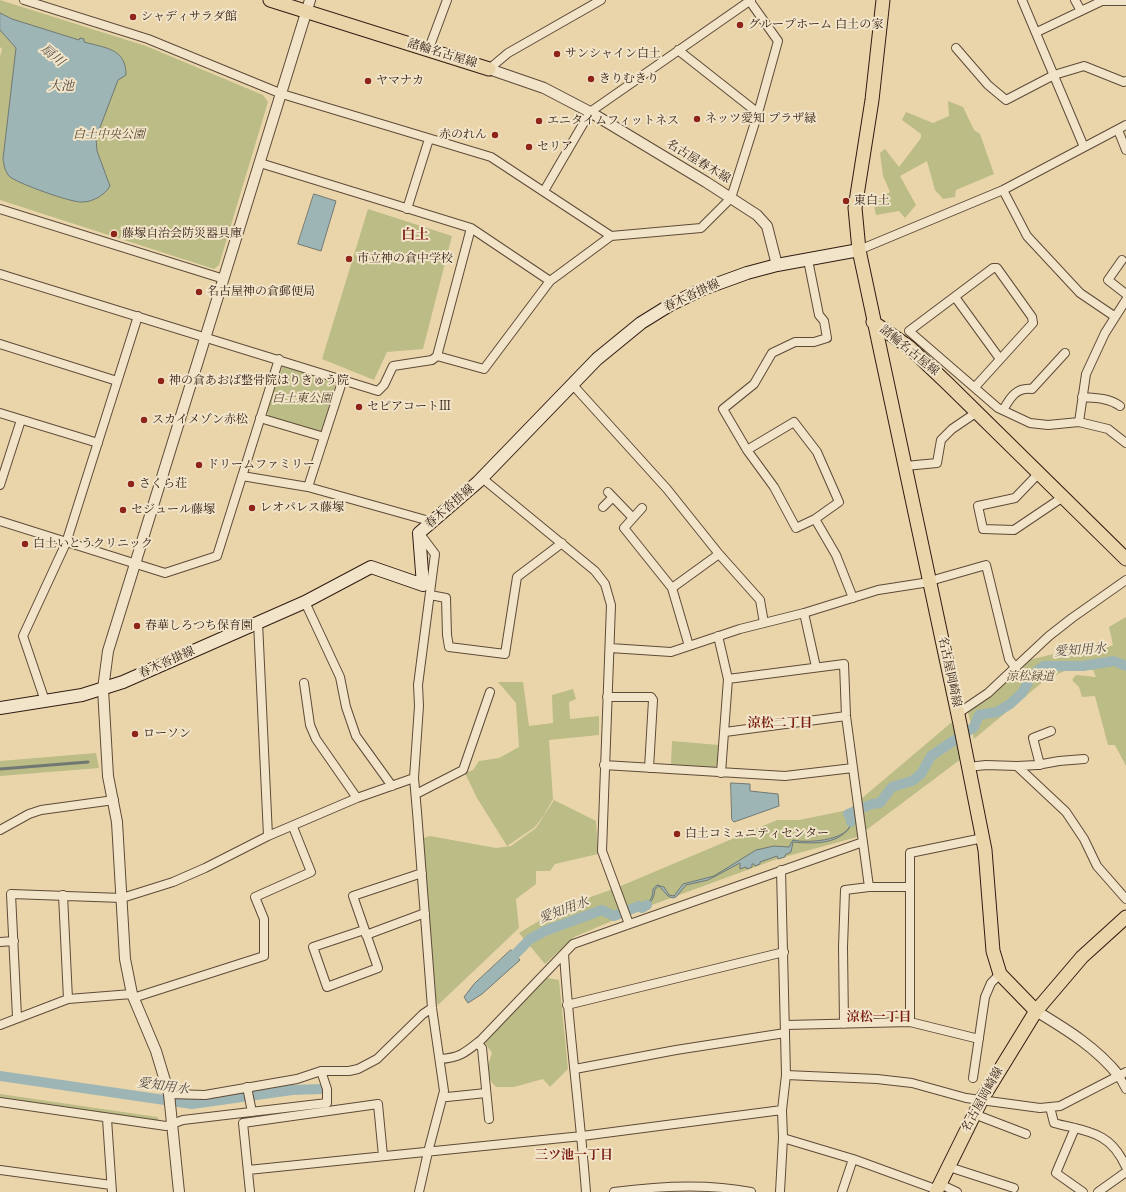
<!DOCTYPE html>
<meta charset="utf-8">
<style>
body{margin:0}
canvas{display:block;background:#ead5ab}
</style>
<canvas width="1126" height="1192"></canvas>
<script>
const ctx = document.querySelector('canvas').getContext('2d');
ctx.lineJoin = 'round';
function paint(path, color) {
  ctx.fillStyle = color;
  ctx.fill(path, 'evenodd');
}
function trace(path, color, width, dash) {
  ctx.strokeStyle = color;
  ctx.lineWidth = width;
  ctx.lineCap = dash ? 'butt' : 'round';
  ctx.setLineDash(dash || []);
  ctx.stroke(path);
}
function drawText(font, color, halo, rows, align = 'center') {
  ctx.font = font + ' Cardo,"Noto Serif JP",serif';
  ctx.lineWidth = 4;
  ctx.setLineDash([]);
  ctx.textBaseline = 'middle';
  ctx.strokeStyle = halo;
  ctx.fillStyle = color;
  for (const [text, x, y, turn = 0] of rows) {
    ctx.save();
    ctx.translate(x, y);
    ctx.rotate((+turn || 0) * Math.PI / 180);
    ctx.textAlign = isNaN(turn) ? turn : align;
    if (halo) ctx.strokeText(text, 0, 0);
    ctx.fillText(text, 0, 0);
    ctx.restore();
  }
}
const green = new Path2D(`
 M 0,0 L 146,46 L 263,95 L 268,102 L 219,265 L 214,269 L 0,200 L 0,57 L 2,49 L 0,47 Z
 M 948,101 L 963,107 L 974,130 L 980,134 L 994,174 L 956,190 L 955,197 L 943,199 L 935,190 L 927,161 L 900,176 L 916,205 L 905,218 L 899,211 L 876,215 L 873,202 L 890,192 L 883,176 L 880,153 L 885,149 L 899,167 L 921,138 L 921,134 L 902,120 L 906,112 L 933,123 L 949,116 Z
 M 368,209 L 452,236 L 423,349 L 387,352 L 374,380 L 322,359 Z
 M 283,365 L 334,381 L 335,386 L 322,431 L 318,433 L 269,418 L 267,410 Z
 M 1126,617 L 1126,766 L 1115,745 L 1108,745 L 1095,696 L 1082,697 L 1079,687 L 1072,680 L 1076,675 L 1096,677 L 1093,670 L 1069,669 L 1045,680 L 974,739 L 968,712 L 970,709 L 1028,660 L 1071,650 L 1082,650 L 1101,641 L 1106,648 L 1113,645 L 1109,627 Z
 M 498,682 L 523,682 L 529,726 L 553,723 L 552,695 L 573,689 L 576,699 L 569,702 L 570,719 L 599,716 L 599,735 L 549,740 L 553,799 L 544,815 L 535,827 L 507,846 L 477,798 L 465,773 L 473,770 L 479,761 L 499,758 L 519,747 L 516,703 Z
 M 952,722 L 961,759 L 857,837 L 777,859 L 638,910 L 574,937 L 545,964 L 519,933 L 560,908 L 616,888 L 777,820 L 799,820 L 848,810 Z
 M 672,741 L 719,745 L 718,764 L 714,768 L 671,764 Z
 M 96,753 L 99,768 L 0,776 L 0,761 Z
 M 554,800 L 596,821 L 598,854 L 555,864 L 550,871 L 536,871 L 536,884 L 516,899 L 519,928 L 438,1005 L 436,999 L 423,838 L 430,836 L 496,848 L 511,846 L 536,828 Z
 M 548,978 L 559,980 L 568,1069 L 550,1087 L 543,1079 L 514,1087 L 496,1087 C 485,1075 487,1068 492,1053 L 485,1043 L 541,981 Z
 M 0,1094 L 157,1117 L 160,1121 L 0,1097 Z`);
const water = new Path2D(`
 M 0,13 L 12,19 L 79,40 L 80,38 L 84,39 L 84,42 C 105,48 126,48 126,75 L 118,80 L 96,138 L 97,151 L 110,186 C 105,195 93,202 82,202 C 72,203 16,183 9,176 C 5,171 4,166 3,159 L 16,48 L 0,30 Z
 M 314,194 L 336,201 L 321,251 L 298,244 Z
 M 731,783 L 750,784 L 750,791 L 778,794 L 779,806 L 734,822 L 732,820 Z
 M 846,811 L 848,811 L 851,815 L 852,823 C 842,845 813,844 793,842 L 791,852 L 785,855 L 785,857 L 778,859 L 777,856 L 760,862 L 760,864 L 755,866 L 754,864 L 752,864 L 752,867 L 747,869 L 746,867 L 740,869 L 740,863 L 708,880 L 686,885 L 676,897 L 672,898 L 668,896 L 659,886 L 655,889 C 654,899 650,906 640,910 L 636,908 L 635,905 L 639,901 L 644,906 C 650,902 653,897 653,889 L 657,885 L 664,887 L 669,895 L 674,896 L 683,884 L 714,876 L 756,850 L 774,846 L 789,847 L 793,840 C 807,844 858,840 850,817 L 845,816 Z
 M 511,950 L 520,960 L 482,994 L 468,1003 L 464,997 L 474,984 Z`);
const stream = new Path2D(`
 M 0,769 L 88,762`);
const canal = new Path2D(`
 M 851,822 L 850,815 L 848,814 L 872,804 L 880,803 L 892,787 L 912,781 L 921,774 L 931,756 L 974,727 L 979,715 L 997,712 L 1010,704 L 1022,693 L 1031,677 L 1038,670 L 1044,666 L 1083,666 L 1114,661 L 1126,666
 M 506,964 L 530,939 L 545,931 L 602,910 L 614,916 L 639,906 L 642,908 L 647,905
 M 0,1076 L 192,1104 L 292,1090 L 322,1089`);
const minor = new Path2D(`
 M 24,0 L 148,39 L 282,94 L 491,157 L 611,236
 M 1022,0 L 1084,147
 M 1075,0 L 1081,11
 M 1037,32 L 1102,1 L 1126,1
 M 956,48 L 988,85 L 1006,100 L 1054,75 L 1084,66 L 1124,82 L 1126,81
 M 678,50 L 758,113
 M 428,51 L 447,0
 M 489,69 L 508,53 L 601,0
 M 1118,130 L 1126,150
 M 260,163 L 471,228 L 550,281
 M 1003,190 L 1027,236 L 1080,293 L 1114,316
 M 544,191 L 590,112 L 751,0
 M 0,209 L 224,279
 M 407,209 L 429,139
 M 859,250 L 1003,190 L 1126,125
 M 1122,260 L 1108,280 L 1126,294
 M 0,274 L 378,391 L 384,385 L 393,366 L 432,360 L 437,356 L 484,369 L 550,281 L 611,236 L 701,228 L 731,198 L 758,113 L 778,41 L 749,0
 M 955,297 L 1000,359
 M 1126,300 L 1105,333 L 1086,374 L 1079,422 L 1108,429 L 1126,443
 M 0,344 L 117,381
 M 437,356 L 471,228
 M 572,384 L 667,489 L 719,554 L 760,600 L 764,623
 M 975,387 L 1033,323 L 1032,317 L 997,268 L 993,268 L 909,331 L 998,408 L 1030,423 L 1048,425 L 1079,422
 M 1082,397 C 1096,398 1109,398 1120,406
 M 1003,410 C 1010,398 1016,387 1032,389 L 1065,353
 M 0,413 L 98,443
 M 260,418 L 324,437
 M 747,450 L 794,422 L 817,452 L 839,502 L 815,519 L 796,528 L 774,487 L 747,450 L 723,409 L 754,384 L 772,353 L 795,342 L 814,342 L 827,338 L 824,321 L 819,315 L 808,260
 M 905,466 L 937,463 L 941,440 L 952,429 L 977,412
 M 1039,473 L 1015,498 L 978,506 L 983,529 L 1014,530 L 1063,497
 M 242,476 L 308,487 L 343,379
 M 482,478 L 595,571 L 605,584 L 611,605 L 602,851 L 629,924
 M 0,485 L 21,420
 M 308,487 L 433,522
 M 608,492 L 633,518
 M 603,507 L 613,497
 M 642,508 L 624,528 L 672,588 L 689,646
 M 815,519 L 836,555 L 853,598
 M 0,521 L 165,573 L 217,556 L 279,359
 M 672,588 L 719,554
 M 430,595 L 446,598 L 447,635 L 449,647 L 505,654 L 517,577 L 562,543
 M 305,602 L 340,677 L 346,707 L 356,736 L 392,786
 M 804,613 L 816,667
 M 258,622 L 268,836
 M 718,636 L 728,679 L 721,773
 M 610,648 L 671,652 L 740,629 L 804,613 L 878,590 L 923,583 L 986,565 L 1009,659 L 1015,667
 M 728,679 L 844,664 L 846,716 L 869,887
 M 304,683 L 310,725 L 316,739 L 357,798
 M 607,697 L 651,697 L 653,700 L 649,768
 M 45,701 L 23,636 L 66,543 L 138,316
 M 957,714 L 988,693 L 1049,636 L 1072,618 L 1126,580
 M 725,732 L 846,716
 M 604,765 L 785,776 L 853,768
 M 1040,765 L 1033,738 L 1051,731
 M 1017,766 L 1037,765 L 1059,761 L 1084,759
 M 968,767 L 986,765 L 1017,766 L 1066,812 L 1084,839 L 1097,866 L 1126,899
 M 416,794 L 463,770 L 490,692
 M 0,830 L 29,814 L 41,810 L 114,800
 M 63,895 L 68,999
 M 364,930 L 313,947 L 327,987 L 378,968 L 353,896 L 422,873
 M 366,935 L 425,913
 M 0,942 L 14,941
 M 564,954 C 569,1033 580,1112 586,1192
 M 133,998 L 264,956 L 264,919 L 255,897 L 311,872 L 293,827
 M 567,1005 L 784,952
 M 17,1017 L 11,894 L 122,898 L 173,882 L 205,868 L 268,836 L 357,798 L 414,778
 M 910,1022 L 910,853 L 983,838
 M 844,1024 L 843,947 L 845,890 L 869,887 L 910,887
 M 0,1025 L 68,999 L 132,994
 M 786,1025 L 910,1022 L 979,1039
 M 477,1043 L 482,1048 L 489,1119
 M 440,1059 C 460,1058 466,1052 481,1040 L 573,944 L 863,842
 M 575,1069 L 676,1050 L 785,1033
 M 786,1075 L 877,1079 L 912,1083 L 966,1098 L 1040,1108 L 1060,1106 L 1126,1072
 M 1119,1076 L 1126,1089
 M 973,1078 L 985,997 L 991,983 L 1000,974
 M 247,1087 L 252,1112
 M 169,1094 L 205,1095 L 297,1079 L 321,1071 L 349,1071 L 358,1069 L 377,1059 L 423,1014 L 432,1008
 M 443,1096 L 447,1097 L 486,1093
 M 0,1102 L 166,1126 L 183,1120 L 327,1103 L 327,1089 L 321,1071
 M 1050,1107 L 1054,1123 C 1088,1132 1110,1131 1126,1167
 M 974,1114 L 1026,1134
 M 107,1119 L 112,1192
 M 1075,1128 L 1056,1173 L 1083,1192
 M 783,1138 L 853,1159 L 938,1190
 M 949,1167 L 1014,1188
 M 0,1170 L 111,1185
 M 248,1170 L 582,1136 L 782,1110
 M 940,1184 L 957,1192
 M 250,1192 L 243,1123 L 378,1104 L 383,1156
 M 419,1192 L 428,1152 L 444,1091 L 432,1008 L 417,812 L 414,778 L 419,706 L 418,685 L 435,554 L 420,534
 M 614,1192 C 658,1186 707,1183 751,1192
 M 780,1192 L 783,1138 L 782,1110 L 786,1075 L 781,870
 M 842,1192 L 853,1159
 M 1098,1192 L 1126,1172`);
const tertiary = new Path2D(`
 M 489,69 L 544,88 L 590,112 L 706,182 L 757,215 L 767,226 L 777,265
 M 1036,1011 C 1066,1029 1097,1048 1119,1076
 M 179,1192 L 169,1094 L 156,1051 L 132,994 L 125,959 L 117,822 L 108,776 L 103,689 L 108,651 L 310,0`);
const secondary = new Path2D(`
 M 0,708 L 82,695 L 123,682 L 305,602 L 371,567 L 423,585 L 419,533 L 478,482 L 597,359 L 641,323 L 670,305 L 703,289 L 747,273 L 777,265 L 859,250`);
const primary = new Path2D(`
 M 270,0 L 489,69
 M 883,0 L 872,100 L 855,208 L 859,250 L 960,724 L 985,850 L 993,951 L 1000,974 L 1036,1011
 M 873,322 L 909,347 L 948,384 L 1126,559
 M 936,1192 L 982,1099 L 1036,1011 L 1082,957 L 1126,917`);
const markers = [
 [133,17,4,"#8f2418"],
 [740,25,4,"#8f2418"],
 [557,54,4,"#8f2418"],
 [591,79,4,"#8f2418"],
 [368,81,4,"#8f2418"],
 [697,119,4,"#8f2418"],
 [539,121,4,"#8f2418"],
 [495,135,4,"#8f2418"],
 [529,147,4,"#8f2418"],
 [846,201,4,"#8f2418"],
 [114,234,4,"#8f2418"],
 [349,259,4,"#8f2418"],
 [199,292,4,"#8f2418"],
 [161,381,4,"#8f2418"],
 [359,407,4,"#8f2418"],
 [144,420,4,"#8f2418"],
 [199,465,4,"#8f2418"],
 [131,484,4,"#8f2418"],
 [252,508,4,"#8f2418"],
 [123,510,4,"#8f2418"],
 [25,544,4,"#8f2418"],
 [137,626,4,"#8f2418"],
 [135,734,4,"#8f2418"],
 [677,834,4,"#8f2418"]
];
const poiNames = [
 ["シャディサラダ館",141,17],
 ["グループホーム 白土の家",748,25],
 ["サンシャイン白土",565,54],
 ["きりむきり",599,79],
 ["ヤマナカ",376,81],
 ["ネッツ愛知 プラザ緑",705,119],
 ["エニタイムフィットネス",547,121],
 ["赤のれん",487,135,"right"],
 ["セリア",537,147],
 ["東白土",854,201],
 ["藤塚自治会防災器具庫",122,234],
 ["市立神の倉中学校",357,259],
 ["名古屋神の倉郵便局",207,292],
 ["神の倉あおば整骨院はりきゅう院",169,381],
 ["セピアコートⅢ",367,407],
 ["スカイメゾン赤松",152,420],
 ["ドリームファミリー",207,465],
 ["さくら荘",139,484],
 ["レオパレス藤塚",260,508],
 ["セジュール藤塚",131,510],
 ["白土いとうクリニック",33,544],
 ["春華しろつち保育園",145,626],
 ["ローソン",143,734],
 ["白土コミュニティセンター",685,834]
];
const streetNames = [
 ["諸輪名古屋線",442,54,17],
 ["名古屋春木線",698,162,31],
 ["春木沓掛線",692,296,-25],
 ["諸輪名古屋線",909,351,39],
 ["春木沓掛線",450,507,-41],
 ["春木沓掛線",167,663,-24],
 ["名古屋岡崎線",949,672,78],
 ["名古屋岡崎線",983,1100,-61]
];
const parkNames = [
 ["白土中央公園",109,135],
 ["白土東公園",302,399],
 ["涼松緑道",1030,677]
];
const waterNames = [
 ["扇川",52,56,40],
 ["大池",61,87],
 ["愛知用水",1080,651,-4],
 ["愛知用水",564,911,-21],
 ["愛知用水",163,1087,8]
];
const neighbourhoodNames = [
 ["涼松二丁目",780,724],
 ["涼松一丁目",879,1018],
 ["三ツ池一丁目",574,1156]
];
const quarterNames = [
 ["白土",415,236]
];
paint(green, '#bbbc86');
paint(water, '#9db6b5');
trace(water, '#717874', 1);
trace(stream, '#717874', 3);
trace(canal, '#9db6b5', 10);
trace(minor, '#5e4a38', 10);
trace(tertiary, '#5e4a38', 12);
trace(secondary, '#301b12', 14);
trace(primary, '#301b12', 15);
trace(minor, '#f1e4c8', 8);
trace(tertiary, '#f1e4c8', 10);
trace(secondary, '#f1e4c8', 12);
trace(primary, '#ead5ab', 13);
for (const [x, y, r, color] of markers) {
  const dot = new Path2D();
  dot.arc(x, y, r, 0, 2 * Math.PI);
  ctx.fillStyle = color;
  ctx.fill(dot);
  trace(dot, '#f1e4c8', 1.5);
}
drawText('12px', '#301b12', '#f1e4c8', poiNames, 'left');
drawText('12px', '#301b12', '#f1e4c8', streetNames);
drawText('italic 12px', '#5a4b35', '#f1e4c8', parkNames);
drawText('italic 13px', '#514a43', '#f1e4c8', waterNames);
drawText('bold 13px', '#7a1f14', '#f1e4c8', neighbourhoodNames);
drawText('bold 14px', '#7a1f14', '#f1e4c8', quarterNames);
</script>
